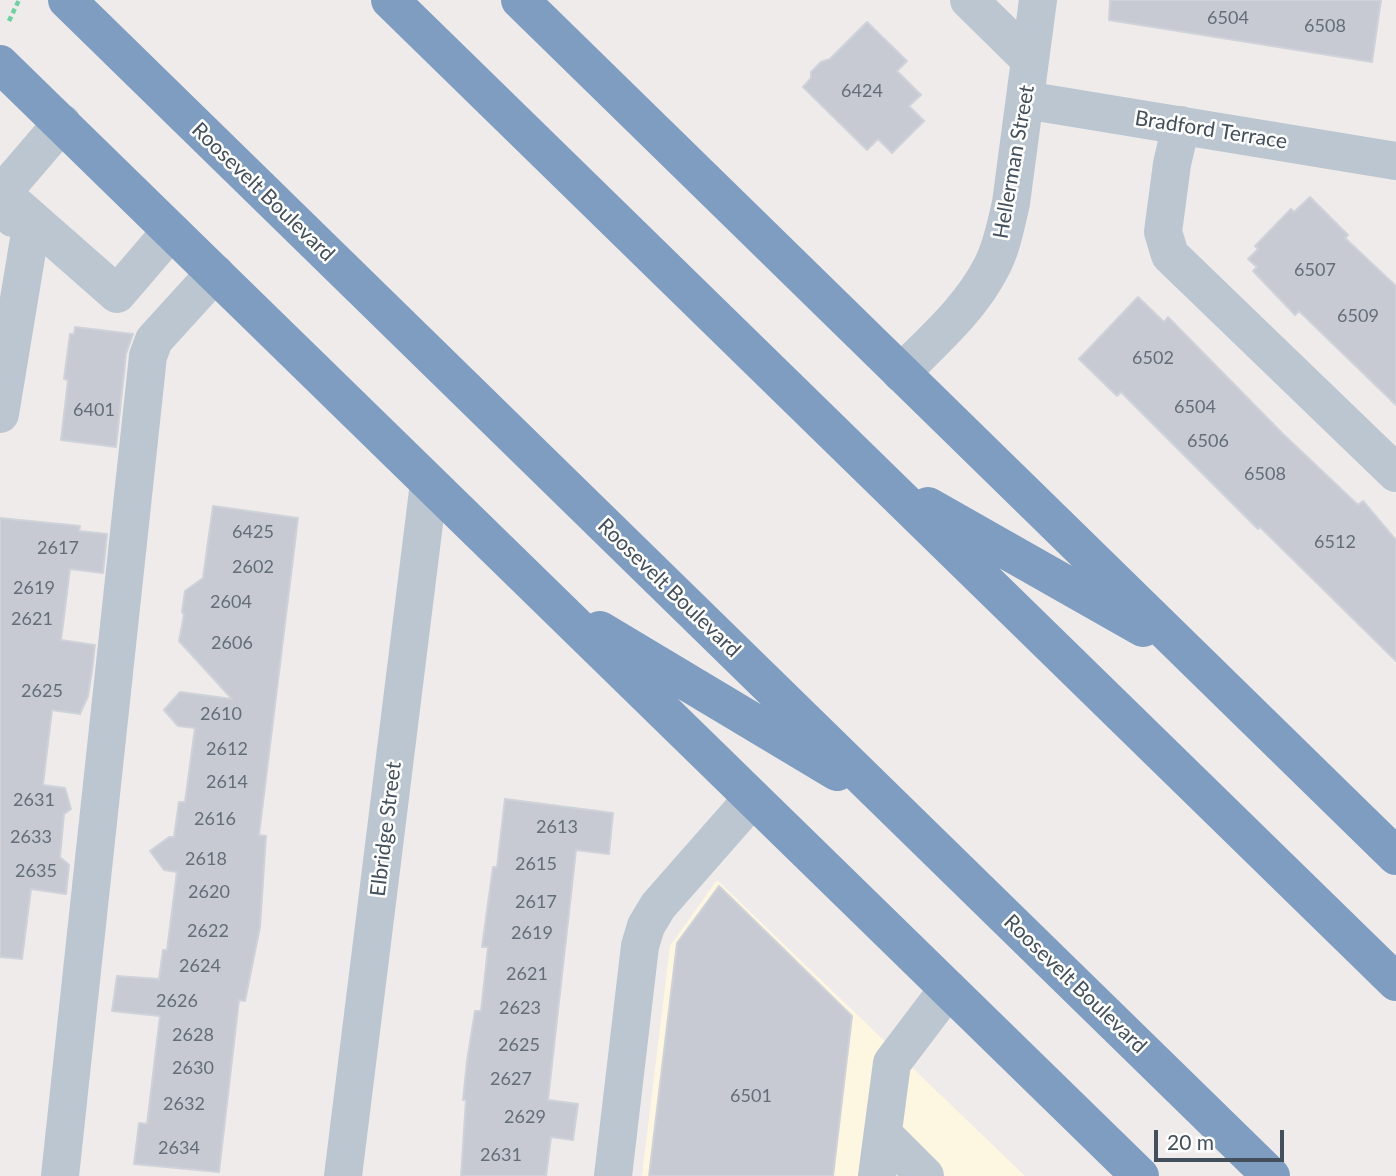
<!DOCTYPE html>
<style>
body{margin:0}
#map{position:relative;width:1396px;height:1176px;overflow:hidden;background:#efebeb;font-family:Lato,sans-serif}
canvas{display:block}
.scale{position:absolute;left:1154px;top:1130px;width:130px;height:32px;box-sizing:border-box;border:4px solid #434f5b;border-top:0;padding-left:9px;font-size:21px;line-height:24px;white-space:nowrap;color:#434f5b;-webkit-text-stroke:5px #fff;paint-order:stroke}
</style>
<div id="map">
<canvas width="1396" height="1176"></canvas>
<div class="scale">20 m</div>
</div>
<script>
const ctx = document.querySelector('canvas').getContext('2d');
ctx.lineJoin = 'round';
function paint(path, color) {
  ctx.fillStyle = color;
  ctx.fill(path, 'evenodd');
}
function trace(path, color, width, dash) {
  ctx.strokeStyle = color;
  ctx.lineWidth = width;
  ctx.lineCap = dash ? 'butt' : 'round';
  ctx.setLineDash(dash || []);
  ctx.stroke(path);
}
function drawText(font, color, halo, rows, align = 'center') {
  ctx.font = font + ' Lato,sans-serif';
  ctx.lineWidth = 5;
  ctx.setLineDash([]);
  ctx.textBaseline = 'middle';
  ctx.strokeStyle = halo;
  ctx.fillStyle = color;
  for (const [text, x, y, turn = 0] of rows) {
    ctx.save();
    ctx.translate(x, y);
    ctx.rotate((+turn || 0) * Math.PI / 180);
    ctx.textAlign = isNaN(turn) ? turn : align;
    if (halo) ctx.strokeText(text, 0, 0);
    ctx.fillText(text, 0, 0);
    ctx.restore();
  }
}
const commercial = new Path2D(`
 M 717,880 L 1025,1176 L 642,1176 L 670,946 Z`);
const building = new Path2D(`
 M 1110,0 L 1381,0 L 1372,62 L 1109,20 Z
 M 867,22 L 907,61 L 897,71 L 921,95 L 909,106 L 924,121 L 892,153 L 878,139 L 867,150 L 803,87 L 811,78 L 811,72 L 821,62 L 830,59 Z
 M 1310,197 L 1348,235 L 1345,238 L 1396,286 L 1396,405 L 1299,311 L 1295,315 L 1253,271 L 1257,267 L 1248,259 L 1258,249 L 1255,246 L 1291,209 L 1294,212 Z
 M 1138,297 L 1164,322 L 1168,317 L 1282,433 L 1358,505 L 1363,501 L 1396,540 L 1396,661 L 1260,527 L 1258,529 L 1121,392 L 1117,396 L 1079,359 Z
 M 75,327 L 133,334 L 126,354 L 116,447 L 61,440 L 68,380 L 64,379 L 70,334 L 74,334 Z
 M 213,506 L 298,518 L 259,835 L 266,836 L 260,927 L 245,1001 L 239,1000 L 219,1172 L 134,1164 L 139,1123 L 147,1124 L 160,1016 L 112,1011 L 117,976 L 159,979 L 163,950 L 167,950 L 177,872 L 164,870 L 150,851 L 169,837 L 174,837 L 179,802 L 185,802 L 195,728 L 178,726 L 164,710 L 180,692 L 232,699 L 179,641 L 184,615 L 182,612 L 185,591 L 203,578 Z
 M 0,518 L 80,526 L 79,531 L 107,534 L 103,573 L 70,569 L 61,640 L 95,645 L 92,671 L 88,696 L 80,714 L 52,710 L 43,785 L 65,788 L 71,809 L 64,814 L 60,857 L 69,865 L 66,894 L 31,889 L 22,959 L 0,957 Z
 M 505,799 L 613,813 L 609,854 L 576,850 L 548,1100 L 578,1104 L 573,1140 L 551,1137 L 546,1176 L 461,1176 L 466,1100 L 463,1100 L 467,1061 L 475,1011 L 481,1011 L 488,947 L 482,947 L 493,867 L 497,867 Z
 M 719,886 L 852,1016 L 833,1176 L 649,1176 L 677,943 Z`);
const path = new Path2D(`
 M 9,21 L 19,0`);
const minor = new Path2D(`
 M 969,0 L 1030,60
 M 1025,100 L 1396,161
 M 62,123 L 2,193 L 117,294 L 171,231
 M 1181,125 L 1172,164 L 1163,232 L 1170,255 L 1396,473
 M 901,373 C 934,340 971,308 992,266 C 1002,247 1006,224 1011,203 L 1038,0
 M 0,414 L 32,221 L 13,218
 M 883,1134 L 925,1176
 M 60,1176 L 148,356 L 154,340 L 215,273
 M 343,1176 L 429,483
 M 613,1176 L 640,946 L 646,926 L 658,906 L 752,799
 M 877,1176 L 892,1063 L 948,989`);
const highway = new Path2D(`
 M 67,0 L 1271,1176
 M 390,0 L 1396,982
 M 520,0 L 1396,856
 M 0,64 L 1140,1176
 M 928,506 L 1143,628
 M 600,630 L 837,772`);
const numberNames = [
 ["6504",1228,18],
 ["6508",1325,26],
 ["6424",862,91],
 ["6507",1315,270],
 ["6509",1358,316],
 ["6502",1153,358],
 ["6504",1195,407],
 ["6401",94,410],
 ["6506",1208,441],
 ["6508",1265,474],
 ["6425",253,532],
 ["6512",1335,542],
 ["2617",58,548],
 ["2602",253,567],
 ["2619",34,588],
 ["2604",231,602],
 ["2621",32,619],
 ["2606",232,643],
 ["2625",42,691],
 ["2610",221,714],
 ["2612",227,749],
 ["2614",227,782],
 ["2631",34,800],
 ["2616",215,819],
 ["2613",557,827],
 ["2633",31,837],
 ["2618",206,859],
 ["2615",536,864],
 ["2635",36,871],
 ["2620",209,892],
 ["2617",536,902],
 ["2622",208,931],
 ["2619",532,933],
 ["2624",200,966],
 ["2621",527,974],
 ["2626",177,1001],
 ["2623",520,1008],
 ["2628",193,1035],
 ["2625",519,1045],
 ["2630",193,1068],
 ["2627",511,1079],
 ["6501",751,1096],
 ["2632",184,1104],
 ["2629",525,1117],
 ["2634",179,1148],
 ["2631",501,1155]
];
const streetNames = [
 ["Bradford Terrace",1211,130,9],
 ["Hellerman Street",1014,162,-80],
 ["Roosevelt Boulevard",263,192,44],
 ["Roosevelt Boulevard",669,588,44],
 ["Elbridge Street",386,829,-83],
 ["Roosevelt Boulevard",1075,984,44]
];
paint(commercial, '#fdf6e1');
paint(building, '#c7cad3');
trace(building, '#cfd2d9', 2);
trace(path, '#69d3a1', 4.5, [5, 3.5]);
trace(minor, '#bbc6d0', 38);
trace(highway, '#7e9dc1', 38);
drawText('18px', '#646e79', null, numberNames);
drawText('21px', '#434f5b', '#fff', streetNames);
</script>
